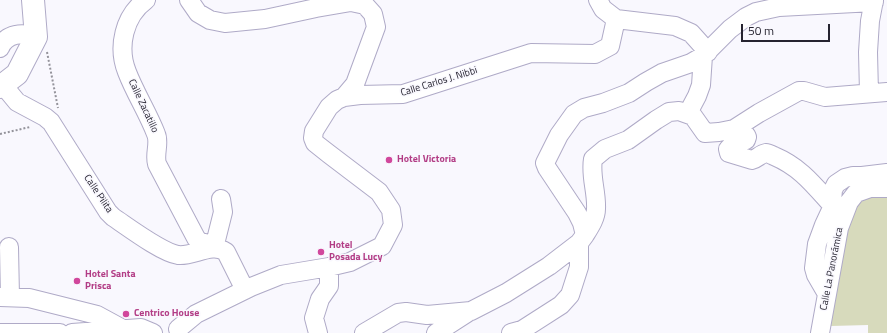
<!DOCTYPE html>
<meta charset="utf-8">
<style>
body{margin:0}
#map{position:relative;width:887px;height:333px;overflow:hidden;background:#f9f8fe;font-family:"Titillium Web",sans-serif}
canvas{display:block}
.scale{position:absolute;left:741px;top:24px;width:89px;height:18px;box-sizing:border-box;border:2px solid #262430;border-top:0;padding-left:5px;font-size:12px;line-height:14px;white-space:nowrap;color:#262430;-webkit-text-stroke:3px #f9f8fe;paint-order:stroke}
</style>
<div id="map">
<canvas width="887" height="333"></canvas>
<div class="scale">50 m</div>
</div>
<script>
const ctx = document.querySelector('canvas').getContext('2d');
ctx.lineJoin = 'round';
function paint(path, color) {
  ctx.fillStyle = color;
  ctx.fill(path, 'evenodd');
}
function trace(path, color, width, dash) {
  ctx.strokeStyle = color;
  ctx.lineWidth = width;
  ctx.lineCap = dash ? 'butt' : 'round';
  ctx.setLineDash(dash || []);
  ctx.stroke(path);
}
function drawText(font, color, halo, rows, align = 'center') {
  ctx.font = font + ' "Titillium Web",sans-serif';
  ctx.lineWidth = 3;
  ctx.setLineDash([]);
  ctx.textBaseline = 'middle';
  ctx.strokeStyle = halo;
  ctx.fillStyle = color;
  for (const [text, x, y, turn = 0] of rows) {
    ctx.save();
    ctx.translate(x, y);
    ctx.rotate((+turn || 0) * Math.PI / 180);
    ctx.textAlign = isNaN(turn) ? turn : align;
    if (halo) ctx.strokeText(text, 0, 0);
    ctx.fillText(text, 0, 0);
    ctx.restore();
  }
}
const green = new Path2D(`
 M 887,191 L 887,333 L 868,333 L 868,325 L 831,326 L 841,246 L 850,204 Z`);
const path = new Path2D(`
 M 47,52 L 58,108
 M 0,134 L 30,127`);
const minor = new Path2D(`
 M 146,0 C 124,16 117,47 127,72 C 135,93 148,113 156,134 C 160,143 154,154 157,164 L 196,238 L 200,242 L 215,245
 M 189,0 L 198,13 L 210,20 L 225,23 L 265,19 L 316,8 L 351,2 L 365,5 L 373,14 L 376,27 L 355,84 L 344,97
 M 616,19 L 675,26 L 691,33 L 708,52
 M 0,48 C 6,33 23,32 36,37
 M 3,85 L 17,102 L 45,117 L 51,122 L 108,212 L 113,217 C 128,227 161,252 178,255 C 193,257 212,242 226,252 L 245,290
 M 869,93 L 868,52 L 870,21 L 874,0
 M 688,113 L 697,96 L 701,85 L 703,56
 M 734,129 L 759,113 L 799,91 L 804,91 L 825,97 L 887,92
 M 585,235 C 590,227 596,218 596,209 C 597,192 590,176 593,159 L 605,149 L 628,140 L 656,120 L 669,112 L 679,111 L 693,116 L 705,133 L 719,132 L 734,129 L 746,135 L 747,137 L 746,140 L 730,147 L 728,149 L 729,153 L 752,160 C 757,159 760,154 766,153 C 768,153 772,155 774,156 C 800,167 813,184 831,204
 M 9,247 L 10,297
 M 214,248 L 223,212 L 221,199
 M 827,294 L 816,275 L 814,268 L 817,244 L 824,225 L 831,210 L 833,190 L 836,184 L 845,178 L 853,176 L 862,176 L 887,173
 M 0,297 L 29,298 L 97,315 L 121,328
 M 178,329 L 196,314 L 251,287 L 281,275 L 329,267 L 350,262 L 382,246 L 393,225 L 391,210 L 379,192 L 329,154 L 315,143 L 313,138 L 314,131 L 329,107 L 337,100 L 344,97 L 360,95 L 403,94 L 531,53 L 595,54 L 610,46 L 616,19 L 603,9 L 598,0
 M 0,333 L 60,333
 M 72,333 L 141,328 L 153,333
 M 318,333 L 314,318 L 320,299 L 329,286 L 329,267
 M 364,333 L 398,313 L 406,312 L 427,315 L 471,311 L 506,293 L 549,266 L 579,243 L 585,235 L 582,223 L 577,213 L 547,168 L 545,163 L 559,135 L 574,114 L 584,108 L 603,103 L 629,93 L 646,82 L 662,73 L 691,63 L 703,56 L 730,29 L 746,17 L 756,12 L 779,7 L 874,2
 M 436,333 L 467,313
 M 511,333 L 522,330 L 561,305 L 570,295 L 579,267 L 579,243
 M 820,333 L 839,228 L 849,202 L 856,193 L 870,188 L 887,188`);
const major = new Path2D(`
 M 0,87 L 17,74 L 36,37 L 33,0`);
const markers = [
 [389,160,4,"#d1479c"],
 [321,252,4,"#d1479c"],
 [77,281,4,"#d1479c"],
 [126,314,4,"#d1479c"]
];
const streetNames = [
 ["Calle Carlos J. Nibbi",439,82,-17],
 ["Calle Zacatillo",143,106,65],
 ["Calle Pilita",98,194,56],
 ["Calle La Panorámica",832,269,-79]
];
const hotelNames = [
 ["Hotel Victoria",397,160],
 ["Hotel",329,246],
 ["Posada Lucy",329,258],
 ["Hotel Santa",85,275],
 ["Prisca",85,287],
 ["Centrico House",134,314]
];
paint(green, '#d7dabc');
trace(minor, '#afaac7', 20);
trace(major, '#afaac7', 24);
trace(path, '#94939b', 2, [2, 2]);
trace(minor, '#fff', 18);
trace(major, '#fff', 22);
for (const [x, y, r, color] of markers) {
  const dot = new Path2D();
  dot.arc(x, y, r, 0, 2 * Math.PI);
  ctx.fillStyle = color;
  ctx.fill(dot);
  trace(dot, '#f9f8fe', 1.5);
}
drawText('10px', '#262430', '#f9f8fe', streetNames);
drawText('bold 10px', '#b23c85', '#f9f8fe', hotelNames, 'left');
</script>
